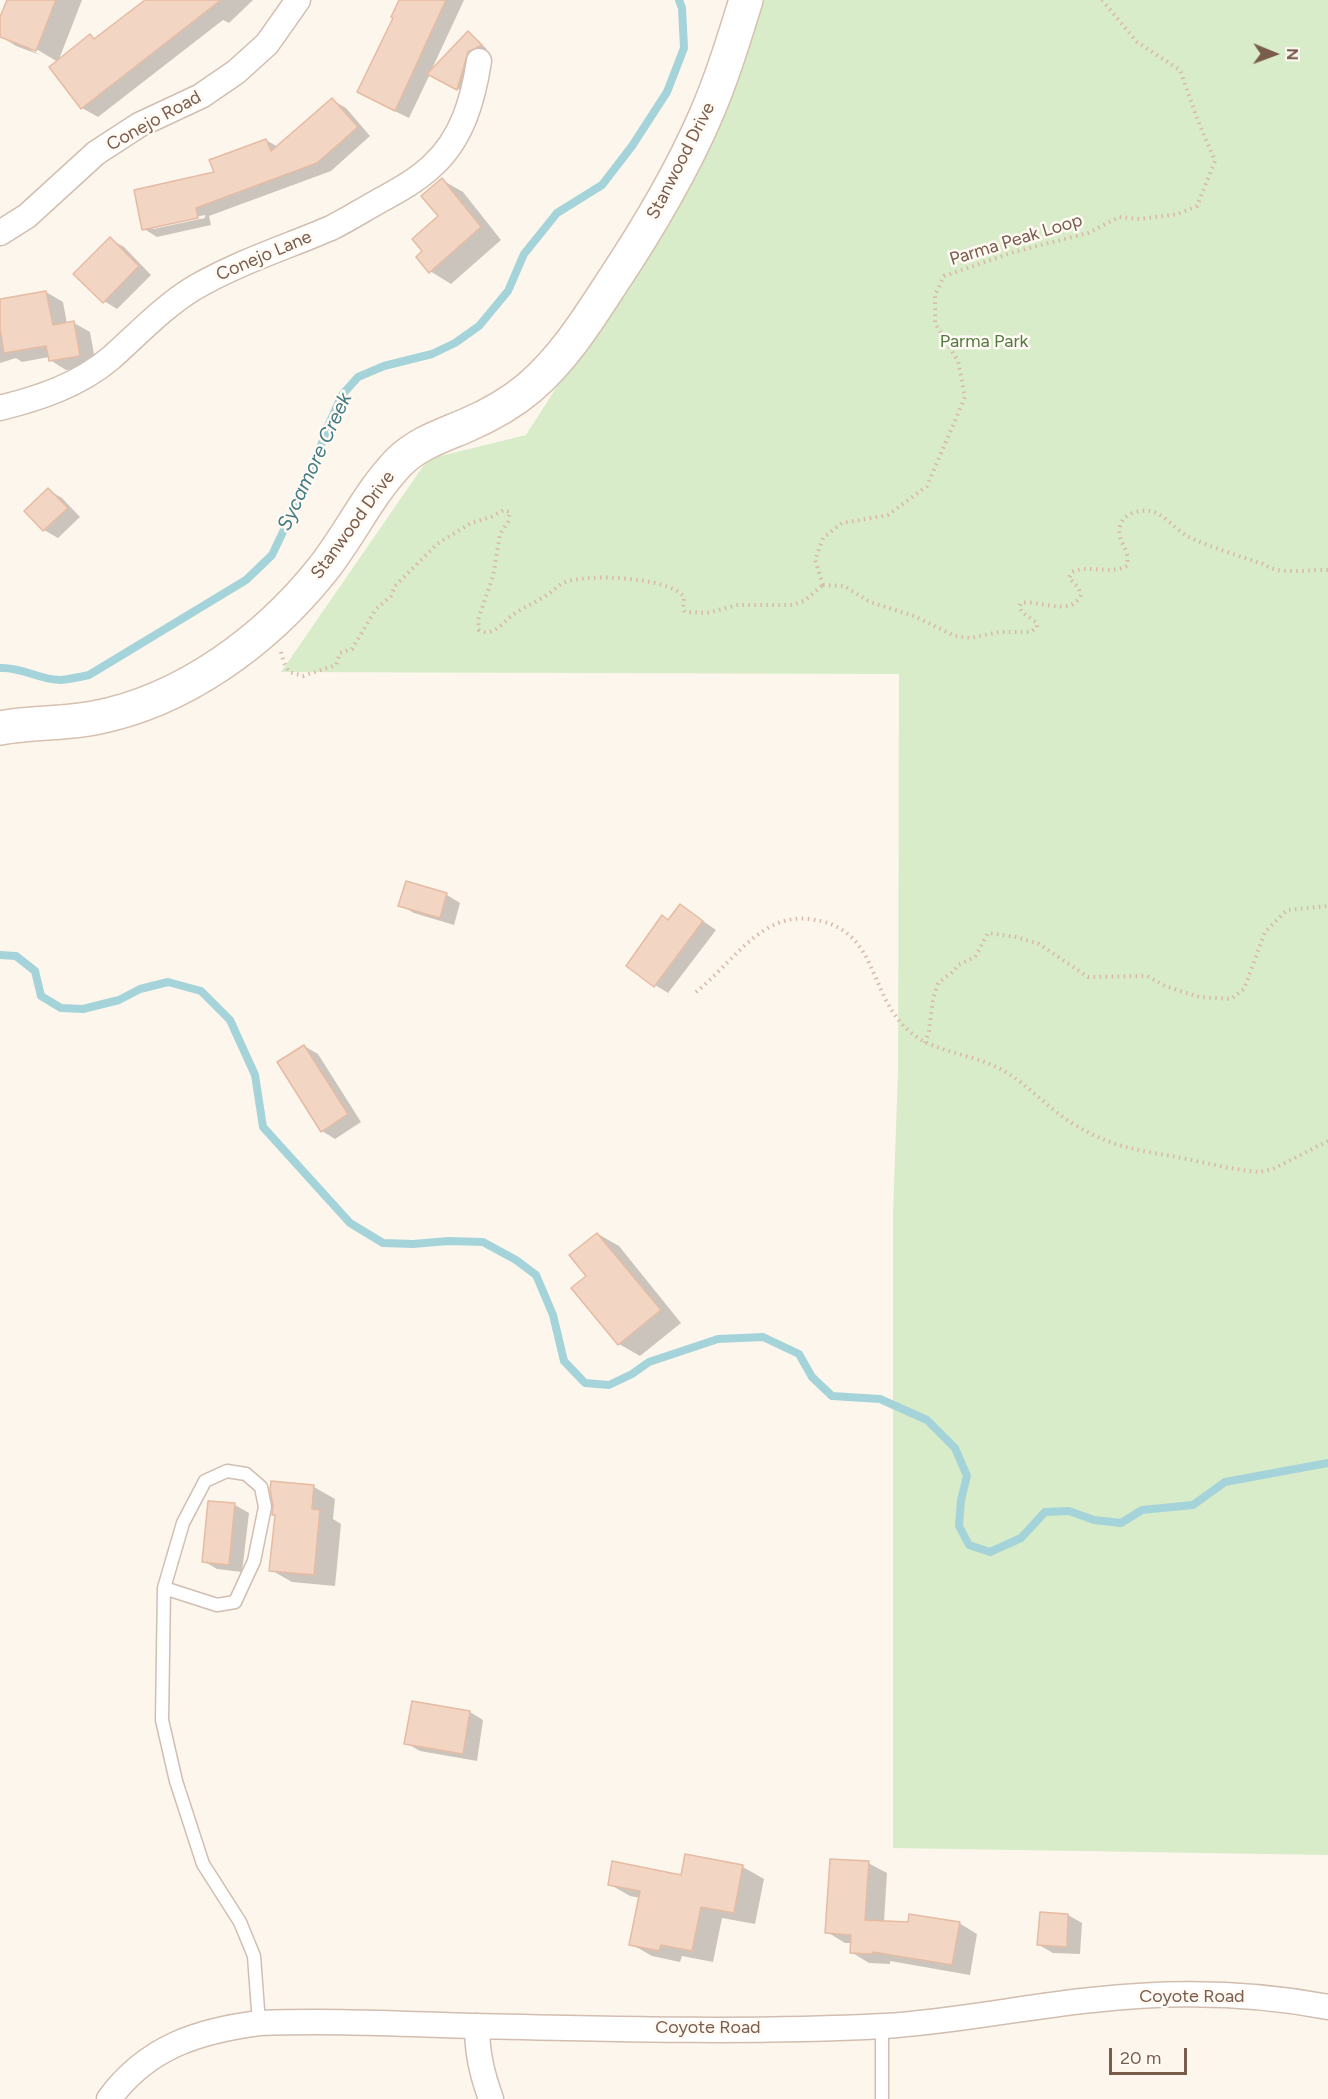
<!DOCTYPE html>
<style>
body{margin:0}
#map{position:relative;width:1328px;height:2099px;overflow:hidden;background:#fdf6ec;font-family:Figtree,sans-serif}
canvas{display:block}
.north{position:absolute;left:1244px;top:24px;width:60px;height:60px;-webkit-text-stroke:4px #fffaf3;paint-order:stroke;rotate:91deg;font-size:16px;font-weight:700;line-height:24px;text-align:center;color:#7a5c4d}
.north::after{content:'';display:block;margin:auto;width:21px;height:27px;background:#7a5c4d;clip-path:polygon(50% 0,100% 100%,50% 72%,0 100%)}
.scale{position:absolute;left:1109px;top:2048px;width:78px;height:27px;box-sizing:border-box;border:3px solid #7a5c4d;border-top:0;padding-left:8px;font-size:18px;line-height:21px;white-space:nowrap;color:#7a5c4d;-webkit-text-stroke:4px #fffaf3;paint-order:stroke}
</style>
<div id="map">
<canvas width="1328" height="2099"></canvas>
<div class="north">N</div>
<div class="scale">20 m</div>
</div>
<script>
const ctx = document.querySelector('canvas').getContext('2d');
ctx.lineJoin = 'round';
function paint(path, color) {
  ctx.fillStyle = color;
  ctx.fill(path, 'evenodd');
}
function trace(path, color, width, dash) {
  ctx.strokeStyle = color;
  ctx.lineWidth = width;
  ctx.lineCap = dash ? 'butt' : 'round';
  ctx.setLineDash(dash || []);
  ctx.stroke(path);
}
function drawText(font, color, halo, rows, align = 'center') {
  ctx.font = font + ' Figtree,sans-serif';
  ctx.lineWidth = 5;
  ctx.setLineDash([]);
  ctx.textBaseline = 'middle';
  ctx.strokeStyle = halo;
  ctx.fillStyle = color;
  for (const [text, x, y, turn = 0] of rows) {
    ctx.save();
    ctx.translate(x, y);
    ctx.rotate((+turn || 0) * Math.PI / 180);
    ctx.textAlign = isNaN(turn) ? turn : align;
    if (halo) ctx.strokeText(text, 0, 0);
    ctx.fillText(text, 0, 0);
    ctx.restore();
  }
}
const green = new Path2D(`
 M 755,0 L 1328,0 L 1328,1855 L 893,1848 L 893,1213 L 898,1072 L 899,674 L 281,672 L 428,459 L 526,435 L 651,239 Z`);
const shadow = new Path2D(`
 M 8,0 L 82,0 L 58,62 L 31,46 L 29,49 L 40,55 L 16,46 L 0,36 L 0,21 Z
 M 147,0 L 253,0 L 229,23 L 223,20 L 98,117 L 82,108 L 90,36 L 96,40 Z
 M 400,0 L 464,0 L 431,71 L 468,33 L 487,49 L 474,56 L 464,92 L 430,74 L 409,118 L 372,100 Z
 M 332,100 L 346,108 L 370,136 L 331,171 L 209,216 L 211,225 L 157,237 L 144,229 L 216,173 L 266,140 L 278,147 ZM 205,215 L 205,218 L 153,229 L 153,226 Z
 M 442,180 L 463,192 L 501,240 L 451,284 L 430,271 L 424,251 L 440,216 Z
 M 110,239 L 124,247 L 151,275 L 117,309 L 104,301 Z
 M 46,292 L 63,302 L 67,324 L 74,323 L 90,332 L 96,365 L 66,370 L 50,360 L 49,357 L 22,362 L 16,358 L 0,363 L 0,301 Z
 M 48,490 L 62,498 L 80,517 L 58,538 L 44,530 L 27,511 Z
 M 407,883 L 447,895 L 460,903 L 454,925 L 414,913 L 400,905 Z
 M 681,906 L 716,930 L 668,993 L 655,985 L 669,921 Z
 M 304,1046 L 318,1054 L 361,1122 L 335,1139 L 322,1131 Z
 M 598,1234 L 619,1246 L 681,1323 L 640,1356 L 619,1344 L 588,1276 Z
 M 272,1483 L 314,1487 L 335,1499 L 333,1519 L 341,1524 L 335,1586 L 292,1582 L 271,1570 L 276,1515 Z
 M 235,1505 L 249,1513 L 242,1572 L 217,1569 L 203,1561 Z
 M 470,1712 L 483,1720 L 477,1761 L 420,1751 L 406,1743 Z
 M 686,1856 L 743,1867 L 764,1879 L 755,1924 L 722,1918 L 713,1962 L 682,1956 L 680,1962 L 652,1956 L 631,1944 L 640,1898 L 630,1896 L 609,1884 L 682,1876 Z
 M 868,1863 L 887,1873 L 884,1922 L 959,1923 L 977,1934 L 970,1975 L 890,1961 L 890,1964 L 869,1963 L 851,1952 L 852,1943 L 845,1943 L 827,1932 Z
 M 1041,1914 L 1068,1915 L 1082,1923 L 1080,1954 L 1053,1953 L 1039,1945 Z`);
const stream = new Path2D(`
 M 1,668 C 22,667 40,680 61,680 C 70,679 80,677 89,675 L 246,580 L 272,555 L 311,473 L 328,426 L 342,395 L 358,377 L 384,366 L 432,354 L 455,343 L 479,326 L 508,291 L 524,254 L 557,213 L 602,185 L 632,146 L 667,92 L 684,48 L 682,8 L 679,0
 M 0,955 L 16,956 L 35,971 L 41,996 L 61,1008 L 83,1009 L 119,1000 L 140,989 L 168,982 L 201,991 L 230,1020 L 255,1075 L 263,1127 L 350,1223 L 383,1243 L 413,1244 L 448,1241 L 483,1242 L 516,1260 L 536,1275 L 553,1315 L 564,1361 L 585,1383 L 609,1385 L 632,1374 L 649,1362 L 718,1339 L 763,1337 L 799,1354 L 812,1377 L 832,1396 L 880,1399 L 927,1420 L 955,1448 L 967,1476 L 961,1500 L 959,1526 L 969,1545 L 990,1552 L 1021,1538 L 1045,1512 L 1069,1511 L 1094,1520 L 1121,1523 L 1142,1510 L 1193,1505 L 1225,1482 L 1328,1463`);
const building = new Path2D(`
 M 7,0 L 56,0 L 36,51 L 0,37 L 0,17 Z
 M 145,0 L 221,0 L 81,109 L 49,67 L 90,34 L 94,39 Z
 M 399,0 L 446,0 L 395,111 L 357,92 L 393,18 L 391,17 Z
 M 468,31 L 482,45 L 468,52 L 457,90 L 427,74 Z
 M 332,98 L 358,127 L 317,163 L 196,208 L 198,218 L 142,230 L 134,190 L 214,172 L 209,160 L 266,139 L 271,151 Z
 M 442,178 L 481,227 L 429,273 L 416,257 L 422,251 L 412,239 L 438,216 L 421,196 Z
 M 110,237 L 139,266 L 103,303 L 73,274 Z
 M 46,291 L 53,325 L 74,321 L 80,356 L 49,361 L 46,346 L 4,353 L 0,329 L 0,299 Z
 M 48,488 L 68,508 L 43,531 L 24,511 Z
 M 406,881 L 447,893 L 440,918 L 398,906 Z
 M 680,904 L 703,921 L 654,987 L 626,966 L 662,915 L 668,920 Z
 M 304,1045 L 348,1114 L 321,1132 L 277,1062 Z
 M 597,1233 L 661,1310 L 618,1345 L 571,1288 L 586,1276 L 569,1255 Z
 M 271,1481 L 314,1485 L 312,1509 L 320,1510 L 314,1575 L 269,1571 L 275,1515 L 272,1515 L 273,1506 L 270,1490 Z
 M 208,1501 L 235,1503 L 229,1565 L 202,1562 Z
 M 412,1701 L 470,1711 L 463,1754 L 404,1744 Z
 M 685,1854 L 743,1865 L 734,1913 L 701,1907 L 692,1951 L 661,1945 L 659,1951 L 629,1945 L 640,1891 L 608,1885 L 612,1861 L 681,1875 Z
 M 830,1859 L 869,1861 L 865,1920 L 908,1922 L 909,1914 L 960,1922 L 952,1965 L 873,1952 L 872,1954 L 850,1953 L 851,1935 L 825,1933 Z
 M 1040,1912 L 1068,1914 L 1067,1947 L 1037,1945 Z`);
const path = new Path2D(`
 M 823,585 L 815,560 L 823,538 L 842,523 L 888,515 L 927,486 L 965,397 L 958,361 L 935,323 L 935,295 L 944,276 L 1014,252 L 1088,233 L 1119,217 L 1140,219 L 1178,214 L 1197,206 L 1215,161 L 1198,121 L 1180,70 L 1137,42 L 1102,0
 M 823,585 L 844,586 L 870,602 L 914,616 L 955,636 L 970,638 L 1000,632 L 1031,632 L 1037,627 L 1037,623 L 1022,612 L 1019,607 L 1021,603 C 1039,599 1070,618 1081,595 L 1078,587 L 1069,578 L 1072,572 C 1089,564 1109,575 1127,566 C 1131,549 1116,541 1120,526 C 1123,514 1139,509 1151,511 C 1164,514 1176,530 1189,537 C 1212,548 1239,556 1263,564 C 1281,576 1308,569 1328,570
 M 281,652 L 284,663 L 289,672 L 303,676 L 336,665 L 340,653 L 352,649 L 376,609 L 391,596 L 395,586 L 437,544 L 471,523 L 491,517 L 504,510 L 510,512 L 508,522 L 500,534 L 493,576 L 478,620 L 479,630 C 483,631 484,633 488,632 C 498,631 506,619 514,614 C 526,606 539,601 550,593 C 554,590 557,587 561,584 C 582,572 670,577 684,597 L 683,609 L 685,612 L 707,613 L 738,605 L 792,605 L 804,601 L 823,585
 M 696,992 C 730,966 760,913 809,919 C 880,927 866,993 909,1031 C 931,1051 965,1053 992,1065 C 1023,1078 1044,1106 1072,1123 C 1113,1149 1141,1150 1187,1159 C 1211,1164 1235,1170 1259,1172 L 1273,1169 L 1328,1141
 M 925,1043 L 929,1031 L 933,999 L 938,983 L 954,971 L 958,965 L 975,957 L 988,933 L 1016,937 L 1039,944 L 1088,977 L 1147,976 L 1165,986 L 1199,997 L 1231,999 L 1244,989 L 1265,932 L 1287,910 L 1328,906`);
const service = new Path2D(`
 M 164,1588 L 217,1605 L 235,1602 L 254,1561 L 265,1507 L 261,1487 L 246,1474 L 227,1471 L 205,1481 L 183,1523 L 164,1588 L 162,1720 L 176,1781 L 203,1864 L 240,1922 L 254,1956 L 259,2023
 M 882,2099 L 882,2026`);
const minor = new Path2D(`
 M 0,233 L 27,216 L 96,153 L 139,125 L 201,96 L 236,72 L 267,44 L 298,0
 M 0,408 C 40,398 79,385 111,358 C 138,334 163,307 194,288 C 239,262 284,248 331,228 C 347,220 363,210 379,201 C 397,191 416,181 432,166 C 462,139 473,100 479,61
 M 477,2026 C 477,2053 482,2074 491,2099
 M 109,2099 C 147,2047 198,2031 259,2023 C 331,2020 403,2024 475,2026 C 611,2029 748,2033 884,2026 C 954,2022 1022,2007 1092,2000 C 1171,1991 1250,1992 1328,2007`);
const secondary = new Path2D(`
 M 0,728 C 31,722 63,724 94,718 C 184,701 266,640 322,570 C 350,535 368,494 399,462 C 418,443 444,435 467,425 C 490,415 510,404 529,388 C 563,359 587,321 611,284 C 647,230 680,175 706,115 C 722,78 734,39 746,0`);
const streetNames = [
 ["Conejo Road",154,121,-29],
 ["Stanwood Drive",681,161,-63],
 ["Parma Peak Loop",1016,240,-17],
 ["Conejo Lane",264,256,-23],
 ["Stanwood Drive",353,525,-54],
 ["Coyote Road",1192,1997],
 ["Coyote Road",708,2028]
];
const parkNames = [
 ["Parma Park",984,342]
];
const waterNames = [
 ["Sycamore Creek",315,462,-65]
];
paint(green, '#d8ecc9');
paint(shadow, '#0003');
trace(stream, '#a5d3da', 8);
paint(building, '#f3d5c3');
trace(building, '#e6bba3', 1.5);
trace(service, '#d1beb0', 15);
trace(minor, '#d1beb0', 27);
trace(secondary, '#d6c0b0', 36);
trace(path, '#d9b8a5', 4, [1.5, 4.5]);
trace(service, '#fff', 12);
trace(minor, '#fff', 24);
trace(secondary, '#fff', 33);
drawText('18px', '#7a5c4d', '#fffaf3', streetNames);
drawText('18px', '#537a41', '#fffaf3', parkNames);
drawText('italic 20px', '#437c86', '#fffaf3', waterNames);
</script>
